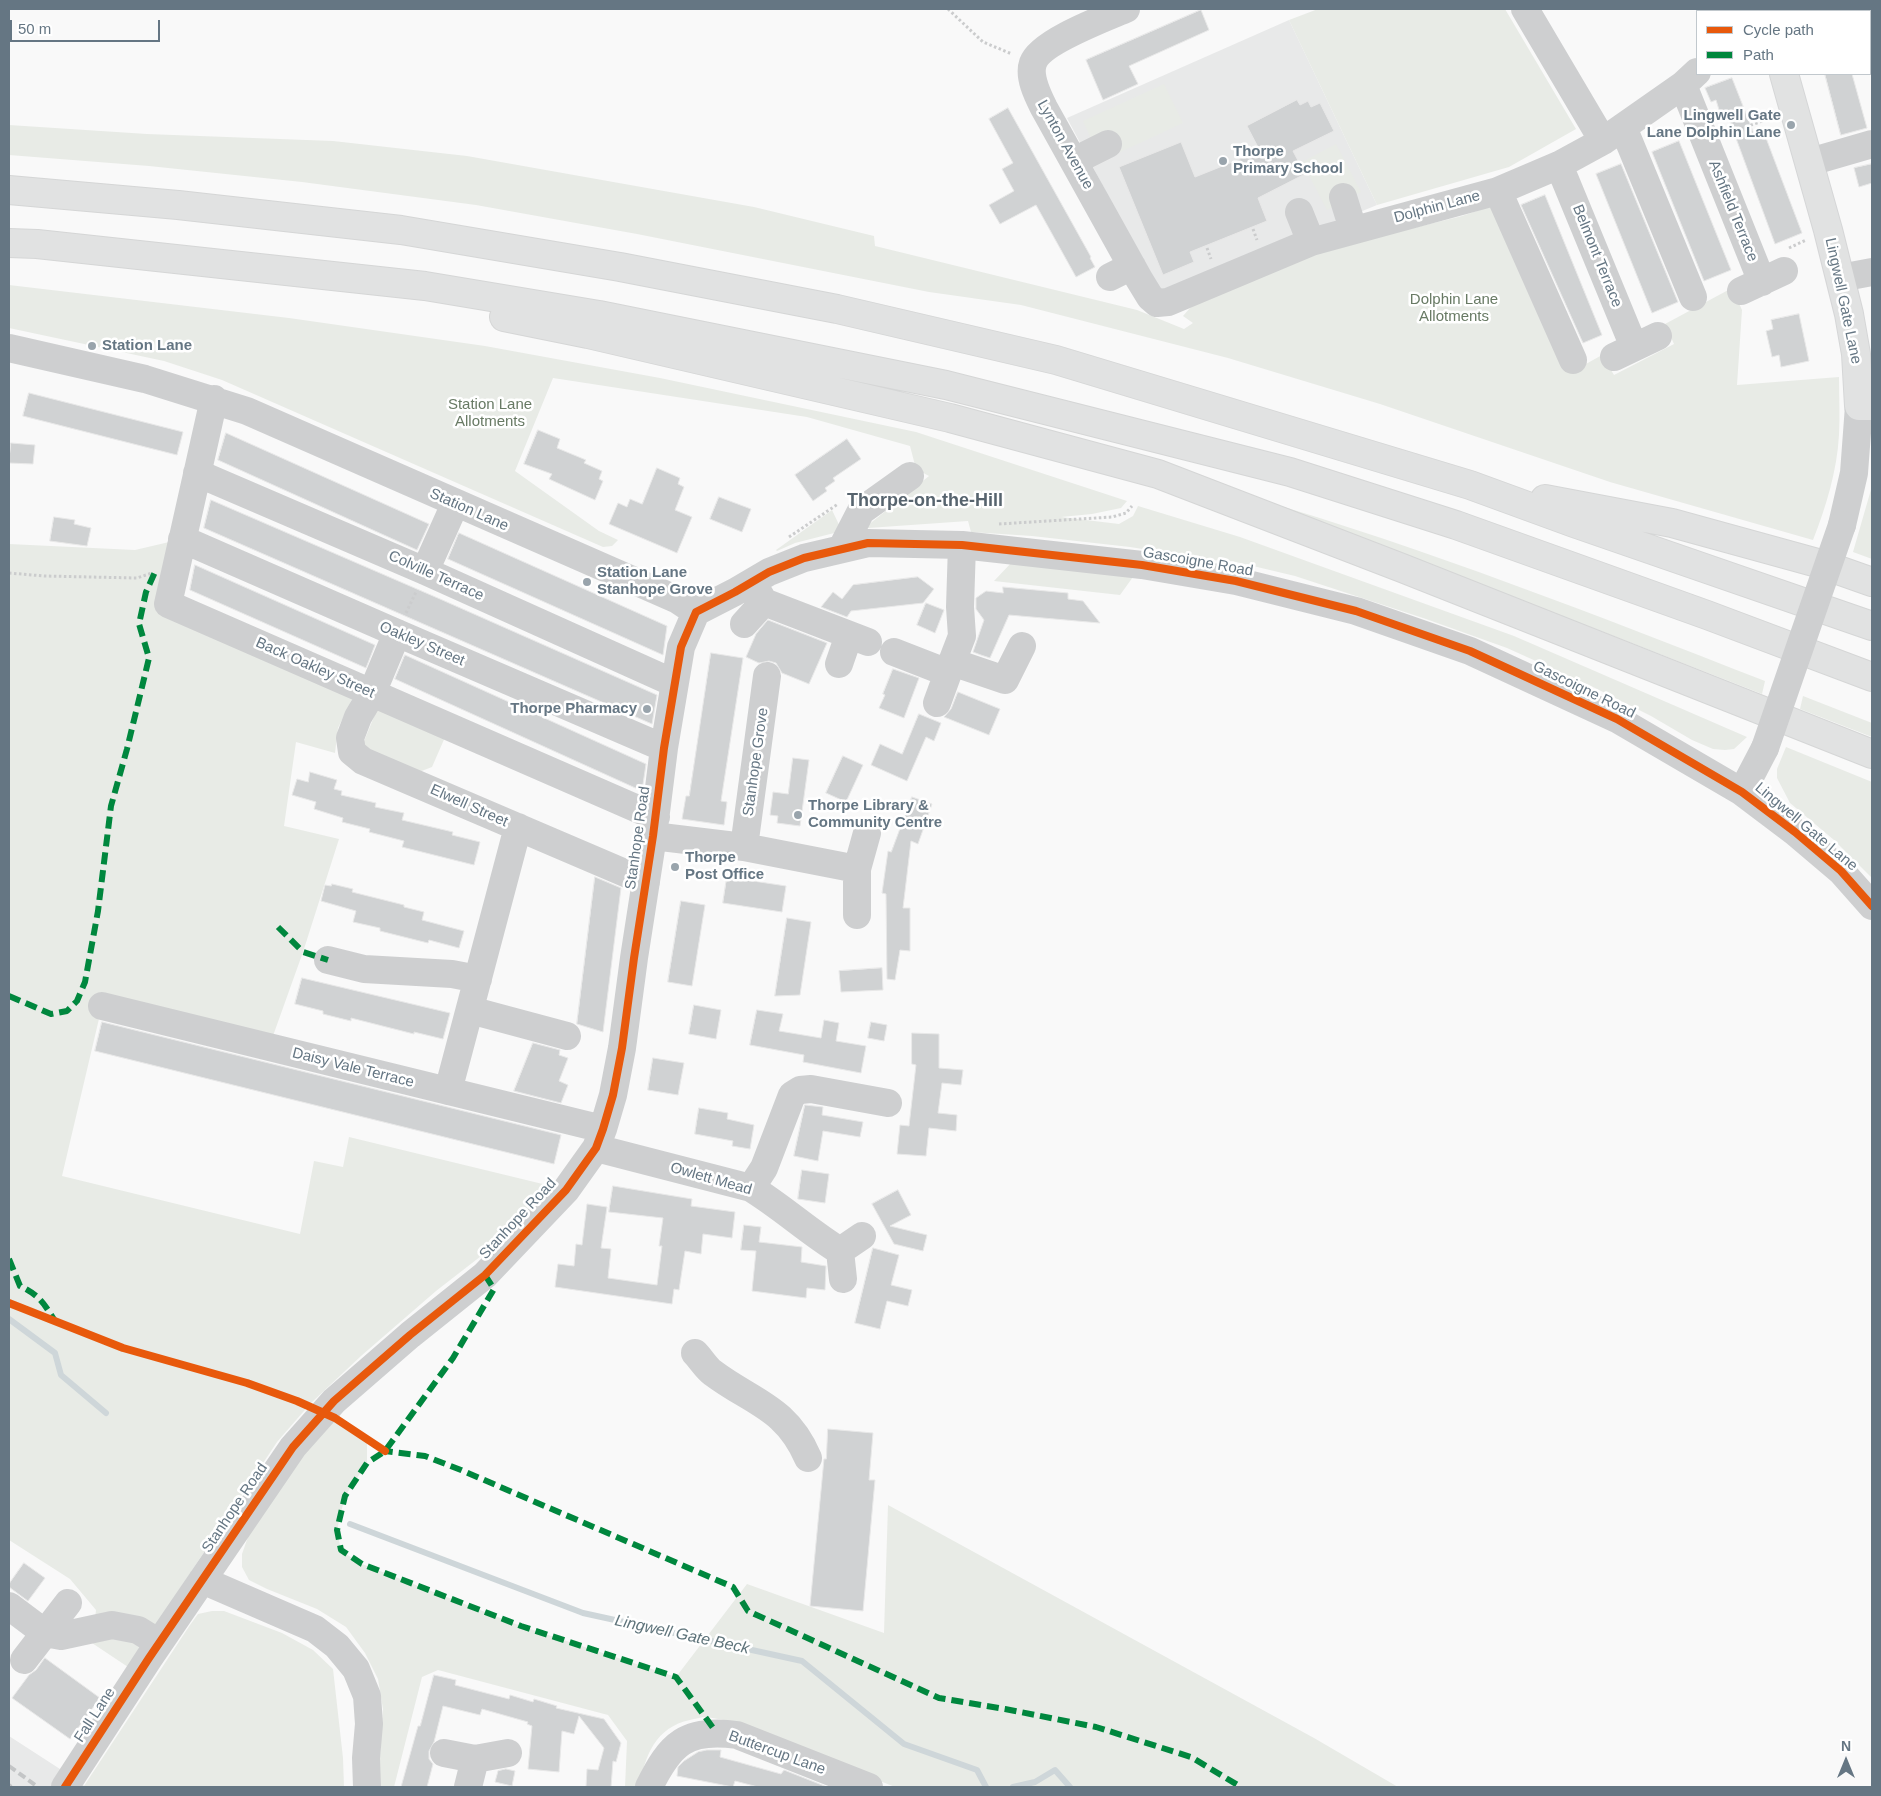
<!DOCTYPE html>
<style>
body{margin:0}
#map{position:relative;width:1881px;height:1796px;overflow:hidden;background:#f9f9f9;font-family:Helvetica,sans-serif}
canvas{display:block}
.frame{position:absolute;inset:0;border:10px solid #657683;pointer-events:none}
.legend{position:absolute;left:1696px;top:10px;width:175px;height:65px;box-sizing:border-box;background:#fff;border:1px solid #c1c8cd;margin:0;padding:6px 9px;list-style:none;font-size:15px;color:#657683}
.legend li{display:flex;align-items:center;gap:10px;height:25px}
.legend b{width:25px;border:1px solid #c1c8cd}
.north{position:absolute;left:1821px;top:1736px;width:50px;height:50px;-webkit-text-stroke:4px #fff;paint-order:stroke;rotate:0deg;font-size:14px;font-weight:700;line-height:20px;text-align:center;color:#657683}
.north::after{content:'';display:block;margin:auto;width:18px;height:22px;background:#657683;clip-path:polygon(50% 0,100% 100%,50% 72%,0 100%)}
.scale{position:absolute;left:10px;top:20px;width:150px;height:22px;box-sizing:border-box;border:2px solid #657683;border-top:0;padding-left:6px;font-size:15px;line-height:18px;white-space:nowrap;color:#657683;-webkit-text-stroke:4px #fff;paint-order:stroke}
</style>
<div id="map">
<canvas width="1881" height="1796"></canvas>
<div class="frame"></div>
<ul class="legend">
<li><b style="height:6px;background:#e8590c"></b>Cycle path</li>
<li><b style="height:6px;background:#00873e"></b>Path</li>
</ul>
<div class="north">N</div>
<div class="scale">50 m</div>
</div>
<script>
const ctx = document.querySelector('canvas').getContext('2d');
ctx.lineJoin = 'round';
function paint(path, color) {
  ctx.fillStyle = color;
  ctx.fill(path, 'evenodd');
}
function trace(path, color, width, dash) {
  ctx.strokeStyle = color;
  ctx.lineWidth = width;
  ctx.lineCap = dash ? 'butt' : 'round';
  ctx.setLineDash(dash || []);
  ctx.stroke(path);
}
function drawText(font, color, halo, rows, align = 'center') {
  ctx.font = font + ' Helvetica,sans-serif';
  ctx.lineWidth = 5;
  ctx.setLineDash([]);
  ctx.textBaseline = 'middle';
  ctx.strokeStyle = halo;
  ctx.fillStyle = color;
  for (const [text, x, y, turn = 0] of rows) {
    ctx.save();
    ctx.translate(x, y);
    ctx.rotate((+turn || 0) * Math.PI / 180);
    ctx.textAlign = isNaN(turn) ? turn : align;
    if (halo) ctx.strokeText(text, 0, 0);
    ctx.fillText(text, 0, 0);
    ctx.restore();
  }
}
const built = new Path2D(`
 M 1289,20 L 1377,205 L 1160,294 L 1067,118 Z
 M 9,1736 L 60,1769 L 86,1787 L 9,1787 Z`);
const green = new Path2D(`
 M 1318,9 L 1505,9 L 1576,129 L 1509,167 L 1377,205 L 1289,20 Z
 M 1164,84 L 1183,123 L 1101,161 L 1083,121 Z
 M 9,125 L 147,134 L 333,141 L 467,156 L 754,207 L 874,236 L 875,246 L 1137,310 L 1184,329 L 1193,323 L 1183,316 L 1190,308 L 1202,301 L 1301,260 L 1340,246 L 1462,216 L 1503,202 L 1577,369 L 1602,355 L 1614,375 L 1674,344 L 1665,324 L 1732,288 L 1742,310 L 1737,385 L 1839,377 C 1839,396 1840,416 1839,435 C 1837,471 1826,507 1813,540 L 1610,482 L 1380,404 L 1228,358 L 1021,305 L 929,292 L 637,234 L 476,205 L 302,182 L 149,166 L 9,155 Z
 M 1336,144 L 1361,192 L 1327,210 L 1302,162 Z
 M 9,285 L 289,318 L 485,346 L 660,378 L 916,432 L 1127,501 L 1121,508 L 1092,514 L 1061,517 L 1119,524 L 1133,516 L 1138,506 L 1240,537 L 1514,636 L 1747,737 L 1734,749 L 1725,750 L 1713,749 L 1692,740 L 1651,716 L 1589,685 L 1507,648 L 1426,619 L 1295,576 L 1232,561 L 1211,560 L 1130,547 L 1032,536 L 971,532 L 968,521 L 868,528 L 867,526 L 929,476 L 916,469 L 910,446 L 807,417 L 553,378 L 515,471 L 599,531 L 618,540 L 612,546 L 603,547 L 222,380 L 164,361 L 9,328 Z
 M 1872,486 L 1872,559 L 1853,552 Z
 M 1254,498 C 1428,549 1596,615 1765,681 L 1762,694 L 1529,603 Z
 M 832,510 L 842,531 L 795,543 L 777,551 L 776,550 Z
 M 182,539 L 168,604 L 358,687 L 338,728 L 335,753 L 296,742 L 284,826 L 339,839 L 303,952 L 269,1047 L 102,1006 L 62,1176 L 300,1234 L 314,1161 L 343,1167 L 349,1137 L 555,1187 L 512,1232 L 436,1291 L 361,1356 L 310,1404 L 277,1442 L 128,1667 L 92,1643 L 96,1610 L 70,1579 L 9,1540 L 9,544 L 135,550 Z
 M 1012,562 L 1133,577 L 1120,595 L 994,581 Z
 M 1803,696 L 1872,723 L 1872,737 L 1800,709 Z
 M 378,707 L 446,735 L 432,767 L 419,772 L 362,746 Z
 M 1786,747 L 1872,782 L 1872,878 L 1834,840 L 1790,803 L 1777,778 L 1777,769 Z
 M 335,1418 L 367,1439 L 367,1463 L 345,1496 L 337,1530 L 341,1551 L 362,1564 L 521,1626 L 676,1677 L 747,1584 L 884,1633 L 888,1505 L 1314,1738 L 1398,1787 L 895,1787 L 733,1722 C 724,1720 715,1718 706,1717 C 701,1717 695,1719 690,1720 C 656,1727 644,1756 640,1787 L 625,1787 L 627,1741 L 608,1715 L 438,1670 L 422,1677 L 394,1787 L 378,1787 L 383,1709 L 378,1679 L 365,1653 L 346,1627 L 317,1609 L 267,1589 L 249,1580 L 242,1567 L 242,1554 L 249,1534 L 300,1457 Z
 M 212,1611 L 224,1611 L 282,1633 L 313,1650 L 333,1669 L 343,1758 L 344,1787 L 86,1787 L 84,1786 L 190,1625 L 198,1614 Z`);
const stream = new Path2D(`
 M 9,1319 L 55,1353 L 61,1375 L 106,1413
 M 350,1524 L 583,1613 L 802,1661 L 904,1744 L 977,1770 L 986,1787
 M 1013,1787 L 1035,1782 L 1055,1770 L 1070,1787`);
const building = new Path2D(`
 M 1201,10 L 1209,30 L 1129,66 L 1138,84 L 1103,100 L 1086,60 Z
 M 1825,74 L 1852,74 L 1867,128 L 1841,135 Z
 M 1732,78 L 1754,134 L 1763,130 L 1802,233 L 1775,244 L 1726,111 L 1720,113 L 1716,100 L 1711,102 L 1705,88 Z
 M 1297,100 L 1300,105 L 1308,101 L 1311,107 L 1320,103 L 1334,131 L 1293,151 L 1305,174 L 1258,198 L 1267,221 L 1190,252 L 1194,262 L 1163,275 L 1119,167 L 1181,142 L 1195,177 L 1260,151 L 1247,126 Z
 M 1008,108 L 1091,257 L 1090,258 L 1095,267 L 1076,277 L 1036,205 L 1000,224 L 989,205 L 1014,191 L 1002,169 L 1013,163 L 989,119 Z
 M 1679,141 L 1731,270 L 1704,281 L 1652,152 Z
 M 1621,164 L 1678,302 L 1652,313 L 1596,174 Z
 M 1872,164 L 1872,183 L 1859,187 L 1854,168 Z
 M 1545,195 L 1602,335 L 1583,343 L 1521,205 Z
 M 1799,314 L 1809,361 L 1781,367 L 1779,355 L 1772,357 L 1766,331 L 1773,329 L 1771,320 Z
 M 29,393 L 183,432 L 177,455 L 23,416 Z
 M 538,430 L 560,439 L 557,448 L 586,460 L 584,463 L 602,471 L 599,479 L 603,481 L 595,500 L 549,479 L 552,474 L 524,464 Z
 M 226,433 L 429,524 L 417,550 L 218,460 Z
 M 847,439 L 861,459 L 833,478 L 835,481 L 825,488 L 827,491 L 813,501 L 795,475 Z
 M 11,443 L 35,445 L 33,464 L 9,463 Z
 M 657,468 L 680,478 L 678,484 L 684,487 L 675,510 L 692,517 L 677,553 L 609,524 L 618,503 L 627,507 L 630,499 L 642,504 Z
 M 719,497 L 751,509 L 742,532 L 710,519 Z
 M 211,500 L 440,599 L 657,695 L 652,724 L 204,528 Z
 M 54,517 L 75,520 L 74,524 L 91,528 L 87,546 L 50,541 Z
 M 459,533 L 667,626 L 663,655 L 448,559 Z
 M 195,565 L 375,645 L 366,668 L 190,590 Z
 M 918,577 L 934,589 L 923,603 L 851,611 L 847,617 L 821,607 L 833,592 L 842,599 L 853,585 Z
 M 1003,587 L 1068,593 L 1068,599 L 1083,601 L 1100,623 L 1009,615 L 990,658 L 981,655 L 973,652 L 984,620 L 976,609 L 976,598 L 986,591 L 1003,593 Z
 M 926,603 L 944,610 L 935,633 L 917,625 Z
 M 768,620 L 827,643 L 809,684 L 782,673 L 776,663 L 769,661 L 759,663 L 746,657 L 756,634 Z
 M 711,653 L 743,658 L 721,801 L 727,802 L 724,825 L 682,819 L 686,796 L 689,796 Z
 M 405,655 L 646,764 L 642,791 L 395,679 Z
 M 893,669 L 919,678 L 904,718 L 879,708 L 885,695 L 883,694 Z
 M 958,692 L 1000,709 L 989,735 L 944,717 L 951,709 Z
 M 919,714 L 941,723 L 934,741 L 926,737 L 907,781 L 871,765 L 880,744 L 902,754 Z
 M 843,756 L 863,765 L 846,802 L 826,793 Z
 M 793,758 L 809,760 L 800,826 L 777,823 L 778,816 L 770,815 L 773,792 L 788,794 Z
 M 310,772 L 337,780 L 334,789 L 342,791 L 341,795 L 376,803 L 375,807 L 404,813 L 402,820 L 453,832 L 452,835 L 480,842 L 474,865 L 402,847 L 404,841 L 369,832 L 370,829 L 342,822 L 343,818 L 314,809 L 316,802 L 292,795 L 297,779 L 308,782 Z
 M 912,797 L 932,804 L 918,844 L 911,841 L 903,908 L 910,908 L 910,951 L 900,950 L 895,980 L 887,979 L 886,894 L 882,893 L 888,851 L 891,852 Z
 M 595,877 L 621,888 L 603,1032 L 577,1024 Z
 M 727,877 L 786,886 L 782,912 L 723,903 Z
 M 332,884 L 353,889 L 352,892 L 404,905 L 404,907 L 424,912 L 422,920 L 464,931 L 459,948 L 429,940 L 428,943 L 380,931 L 380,928 L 353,922 L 356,911 L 321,901 L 325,885 L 331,886 Z
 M 681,901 L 705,905 L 692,986 L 668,982 Z
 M 787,918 L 811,922 L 800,995 L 775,996 Z
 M 882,968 L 883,990 L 841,992 L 839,971 Z
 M 302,978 L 450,1013 L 443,1039 L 414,1032 L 414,1034 L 351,1018 L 351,1021 L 323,1014 L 323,1011 L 295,1004 Z
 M 694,1005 L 721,1010 L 716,1039 L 689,1034 Z
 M 757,1010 L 783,1014 L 779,1031 L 821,1038 L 824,1020 L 839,1023 L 836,1041 L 866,1046 L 861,1073 L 803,1062 L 804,1055 L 750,1045 Z
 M 102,1022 L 561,1135 L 554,1164 L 95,1051 Z
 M 871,1022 L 887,1025 L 884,1041 L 868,1038 Z
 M 912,1033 L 939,1034 L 939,1068 L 963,1070 L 961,1085 L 942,1083 L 938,1113 L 957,1115 L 956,1131 L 929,1128 L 926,1156 L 897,1154 L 900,1125 L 909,1126 L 916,1065 L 912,1064 Z
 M 533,1043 L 560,1050 L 559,1055 L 568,1058 L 559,1081 L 568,1085 L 561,1103 L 514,1091 Z
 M 653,1058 L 684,1063 L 678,1095 L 648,1090 Z
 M 805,1105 L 823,1107 L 822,1115 L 863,1122 L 860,1137 L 823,1131 L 818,1161 L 794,1156 Z
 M 699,1108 L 728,1113 L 727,1119 L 754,1125 L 750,1149 L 732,1146 L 733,1141 L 695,1134 Z
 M 802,1170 L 829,1174 L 825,1203 L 798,1199 Z
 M 613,1186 L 692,1199 L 691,1206 L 735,1212 L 732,1238 L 703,1234 L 701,1254 L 685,1251 L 679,1290 L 674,1289 L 672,1304 L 555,1287 L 558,1264 L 574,1266 L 576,1244 L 582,1245 L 587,1204 L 607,1207 L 601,1248 L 611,1249 L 608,1278 L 657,1285 L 662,1246 L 659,1246 L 663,1218 L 609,1212 Z
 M 898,1190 L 911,1215 L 890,1226 L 927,1235 L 923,1251 L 894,1244 L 872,1204 Z
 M 744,1225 L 761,1227 L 759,1242 L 802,1247 L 801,1262 L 826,1266 L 825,1290 L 807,1288 L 806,1298 L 752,1291 L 756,1251 L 741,1250 Z
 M 873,1248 L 899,1255 L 891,1285 L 912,1290 L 908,1306 L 887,1301 L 880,1329 L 855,1323 Z
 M 828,1429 L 873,1433 L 869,1480 L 875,1480 L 863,1611 L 810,1606 L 824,1459 L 826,1459 Z
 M 24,1563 L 45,1578 L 28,1601 L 9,1587 L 9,1584 Z
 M 45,1658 L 100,1698 L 70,1739 L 12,1698 L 29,1675 L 36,1670 Z
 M 434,1675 L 456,1680 L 455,1685 L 509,1699 L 510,1695 L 533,1702 L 534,1699 L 557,1706 L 556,1708 L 604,1719 L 621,1743 L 616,1762 L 613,1761 L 611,1787 L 586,1787 L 587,1769 L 598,1770 L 604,1748 L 579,1716 L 574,1734 L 562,1731 L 559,1772 L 528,1769 L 532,1726 L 527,1724 L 528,1722 L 482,1709 L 480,1715 L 443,1706 L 434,1742 L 429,1751 L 429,1759 L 433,1764 L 427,1787 L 401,1787 L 418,1726 L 420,1726 Z
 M 707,1750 L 721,1750 L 720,1757 L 781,1774 L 784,1770 L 827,1787 L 758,1787 L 735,1781 L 733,1787 L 677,1776 L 678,1767 L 684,1761 L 698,1752 Z
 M 506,1769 L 515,1771 L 512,1786 L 495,1782 L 498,1771 Z`);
const path = new Path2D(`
 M 948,9 L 983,42 L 1012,54
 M 1727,134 L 1773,117
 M 1253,229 L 1257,240
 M 1207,248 L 1211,259
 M 1789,248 L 1806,240
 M 999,524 L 1112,517 L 1126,513 L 1132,506
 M 789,537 L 838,504
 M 9,573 L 44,576 L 137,578 L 152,573
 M 406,613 L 416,592`);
const minor = new Path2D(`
 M 1126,9 C 1105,18 1040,42 1033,63 C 1028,77 1038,96 1044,108 L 1139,279 L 1150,297 L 1157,303 L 1168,302 L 1311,242 L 1498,191 L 1559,165 L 1603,141 L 1683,85 L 1697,72
 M 1525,9 L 1603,141
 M 1683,85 L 1762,282
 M 1623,127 L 1693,297
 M 1074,161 L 1108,144
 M 1810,162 L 1872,144
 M 1559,165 L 1634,347
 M 1498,191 L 1573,360
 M 1343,197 L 1353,229
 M 1299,212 L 1311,242
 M 1110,277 L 1132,266
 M 1840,278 L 1872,272
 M 1741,291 L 1784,271
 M 9,348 L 145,379 L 247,411 L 678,600 L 696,612
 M 1614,357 L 1658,336
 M 214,399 L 168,604 L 656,817
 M 197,473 L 425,571 L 674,683
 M 1842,525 L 1854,473 L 1859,406
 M 182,539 L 397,633 L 664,748
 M 962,545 L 960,607 L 962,636 L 952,662 L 1005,680 L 1022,646
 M 842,548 L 861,511 L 910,476
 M 425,571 L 455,504
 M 752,582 L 764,602 L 868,642
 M 744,624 L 764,602
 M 397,633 L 372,693 L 358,717 L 350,738 L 352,752 L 363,761 L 646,882
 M 894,652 L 948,673
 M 839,664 L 849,635
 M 937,703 L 952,662
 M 1742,792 L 1765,748
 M 653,836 L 744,847 L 857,869
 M 744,847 L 767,676
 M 857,915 L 857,869 L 867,833
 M 328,960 L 364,969 L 452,974 L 478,979
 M 102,1006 L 603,1129
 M 470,1010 L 567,1036
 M 448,1091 L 518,827
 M 596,1148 L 751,1188 C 782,1207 809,1232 840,1251
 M 751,1188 L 764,1168 L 792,1095 L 800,1090 L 811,1089 L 888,1103
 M 843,1279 L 840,1251 L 862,1236
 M 695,1353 C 701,1359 706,1368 713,1373 C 753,1403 786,1407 808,1458
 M 202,1580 L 315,1629 L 337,1646 L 356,1669 L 367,1696 L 369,1724 L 366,1758 L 367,1787
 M 9,1606 L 45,1633 L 61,1636 L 112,1625 L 138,1630 L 159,1643
 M 24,1660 L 68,1603
 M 444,1753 L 475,1759
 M 65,1787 L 149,1658 L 293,1447 L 334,1401 L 410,1335 L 485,1275 L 566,1190 L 596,1148 L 603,1129 L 613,1095 L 622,1048 L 634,958 L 653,836 L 664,748 L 681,647 L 696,612 L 735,592 L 769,572 L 804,558 L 868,543 L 962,545 L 1142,565 L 1236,581 L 1356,611 L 1470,651 L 1617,719 L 1742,792 L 1795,832 L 1841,871 L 1872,906
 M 468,1787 L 475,1759 L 508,1753
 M 649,1787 C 670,1744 686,1728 737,1735 L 869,1787`);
const major = new Path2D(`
 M 1767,9 L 1767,11
 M 1784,74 L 1828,230 L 1849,314 L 1856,354 L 1859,406 L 1872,406`);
const highway = new Path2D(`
 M 9,190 L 178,205 L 401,230 L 620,267 L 837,309 L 1056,360 L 1470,485 L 1574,523 L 1872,626
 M 9,243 L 37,244 L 425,286 L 599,315 L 946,385 L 1290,472 L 1456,525 L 1707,615 L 1872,677
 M 504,317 L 588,334 L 950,418 L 1158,474 L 1402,568 L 1872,754
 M 1545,499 L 1672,523 L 1821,564 L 1872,582`);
const rail = new Path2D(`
 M 9,1766 L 38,1787
 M 9,1785 L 11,1787`);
const minorBridge = new Path2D(`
 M 1765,748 L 1842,525`);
const quiet = new Path2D(`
 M 278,927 L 303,952 L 328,960
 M 9,996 L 51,1014 L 67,1011 L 77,1001 L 85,982 L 98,911 L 111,806 L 127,749 L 149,658 L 139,624 L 146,592 L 155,572
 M 9,1259 L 20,1286 C 40,1296 43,1302 55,1321
 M 485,1275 L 494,1289 L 453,1358 L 385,1451 L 367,1463 L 345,1496 L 337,1530 L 341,1550 L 362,1564 L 521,1626 L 676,1677 L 716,1732
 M 382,1448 L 385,1451 L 425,1456 L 461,1470 L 733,1587 L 748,1611 L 939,1698 L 1005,1709 L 1096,1727 L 1191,1757 L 1241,1787`);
const cycleway = new Path2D(`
 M 9,1303 L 123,1348 L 247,1383 L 297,1401 L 335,1418 L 385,1451
 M 65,1787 L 149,1658 L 293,1447 L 334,1401 L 410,1335 L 485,1275 L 566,1190 L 596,1148 L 603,1129 L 613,1095 L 622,1048 L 634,958 L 653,836 L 664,748 L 681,647 L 696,612 L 735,592 L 769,572 L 804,558 L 868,543 L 962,545 L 1142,565 L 1236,581 L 1356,611 L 1470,651 L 1617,719 L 1742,792 L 1795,832 L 1841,871 L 1872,906`);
const markers = [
 [1791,125,5,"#99a4ac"],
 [1223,161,5,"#99a4ac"],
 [92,346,5,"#99a4ac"],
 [587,582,5,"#99a4ac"],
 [647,709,5,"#99a4ac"],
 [798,815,5,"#99a4ac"],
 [675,867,5,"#99a4ac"]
];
const poiNames = [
 ["Lingwell Gate",1781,116,"right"],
 ["Lane Dolphin Lane",1781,133,"right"],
 ["Thorpe",1233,152],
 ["Primary School",1233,169],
 ["Station Lane",102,346],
 ["Station Lane",597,573],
 ["Stanhope Grove",597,590],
 ["Thorpe Pharmacy",637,709,"right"],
 ["Thorpe Library &",808,806],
 ["Community Centre",808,823],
 ["Thorpe",685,858],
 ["Post Office",685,875]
];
const streetNames = [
 ["Lynton Avenue",1065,145,61],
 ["Dolphin Lane",1437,207,-15],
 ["Ashfield Terrace",1733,211,68],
 ["Belmont Terrace",1597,256,68],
 ["Lingwell Gate Lane",1843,301,78],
 ["Station Lane",469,510,24],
 ["Gascoigne Road",1198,562,10],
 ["Colville Terrace",436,576,24],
 ["Oakley Street",422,644,23],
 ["Back Oakley Street",315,668,24],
 ["Gascoigne Road",1584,690,26],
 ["Stanhope Grove",756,762,-82],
 ["Elwell Street",469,806,24],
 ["Lingwell Gate Lane",1806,827,40],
 ["Stanhope Road",638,838,-82],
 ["Daisy Vale Terrace",353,1068,14],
 ["Owlett Mead",711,1179,16],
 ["Stanhope Road",518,1219,-47],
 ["Stanhope Road",235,1508,-56],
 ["Fall Lane",95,1715,-57],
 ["Buttercup Lane",777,1753,20]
];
const parkNames = [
 ["Dolphin Lane",1454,300],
 ["Allotments",1454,317],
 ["Station Lane",490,405],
 ["Allotments",490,422]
];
const waterNames = [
 ["Lingwell Gate Beck",682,1635,12]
];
const quarterNames = [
 ["Thorpe-on-the-Hill",925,501]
];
paint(built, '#e8e9e9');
paint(green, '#e8ebe6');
trace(stream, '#ced6d9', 6);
paint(building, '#d0d2d3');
trace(building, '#e8e8e8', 1);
trace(major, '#d5d6d7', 30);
trace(highway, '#d5d6d6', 30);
trace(path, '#cbcccd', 3, [2.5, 2.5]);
trace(minor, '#cecfd0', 28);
trace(major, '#e1e2e2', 28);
trace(highway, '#e1e2e2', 28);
trace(rail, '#c3c5c6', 4, [8, 4]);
trace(minorBridge, '#cecfd0', 28);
trace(quiet, '#00873e', 6, [12, 6]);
trace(cycleway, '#e8590c', 8);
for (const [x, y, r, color] of markers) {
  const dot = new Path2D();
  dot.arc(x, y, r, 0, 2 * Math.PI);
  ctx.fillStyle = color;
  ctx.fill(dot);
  trace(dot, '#fff', 2);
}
drawText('bold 15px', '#657683', '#fff', poiNames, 'left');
drawText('15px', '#657683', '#fff', streetNames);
drawText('15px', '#687a64', '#fff', parkNames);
drawText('italic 16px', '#60757c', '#fff', waterNames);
drawText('bold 18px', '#57646e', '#fff', quarterNames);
</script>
